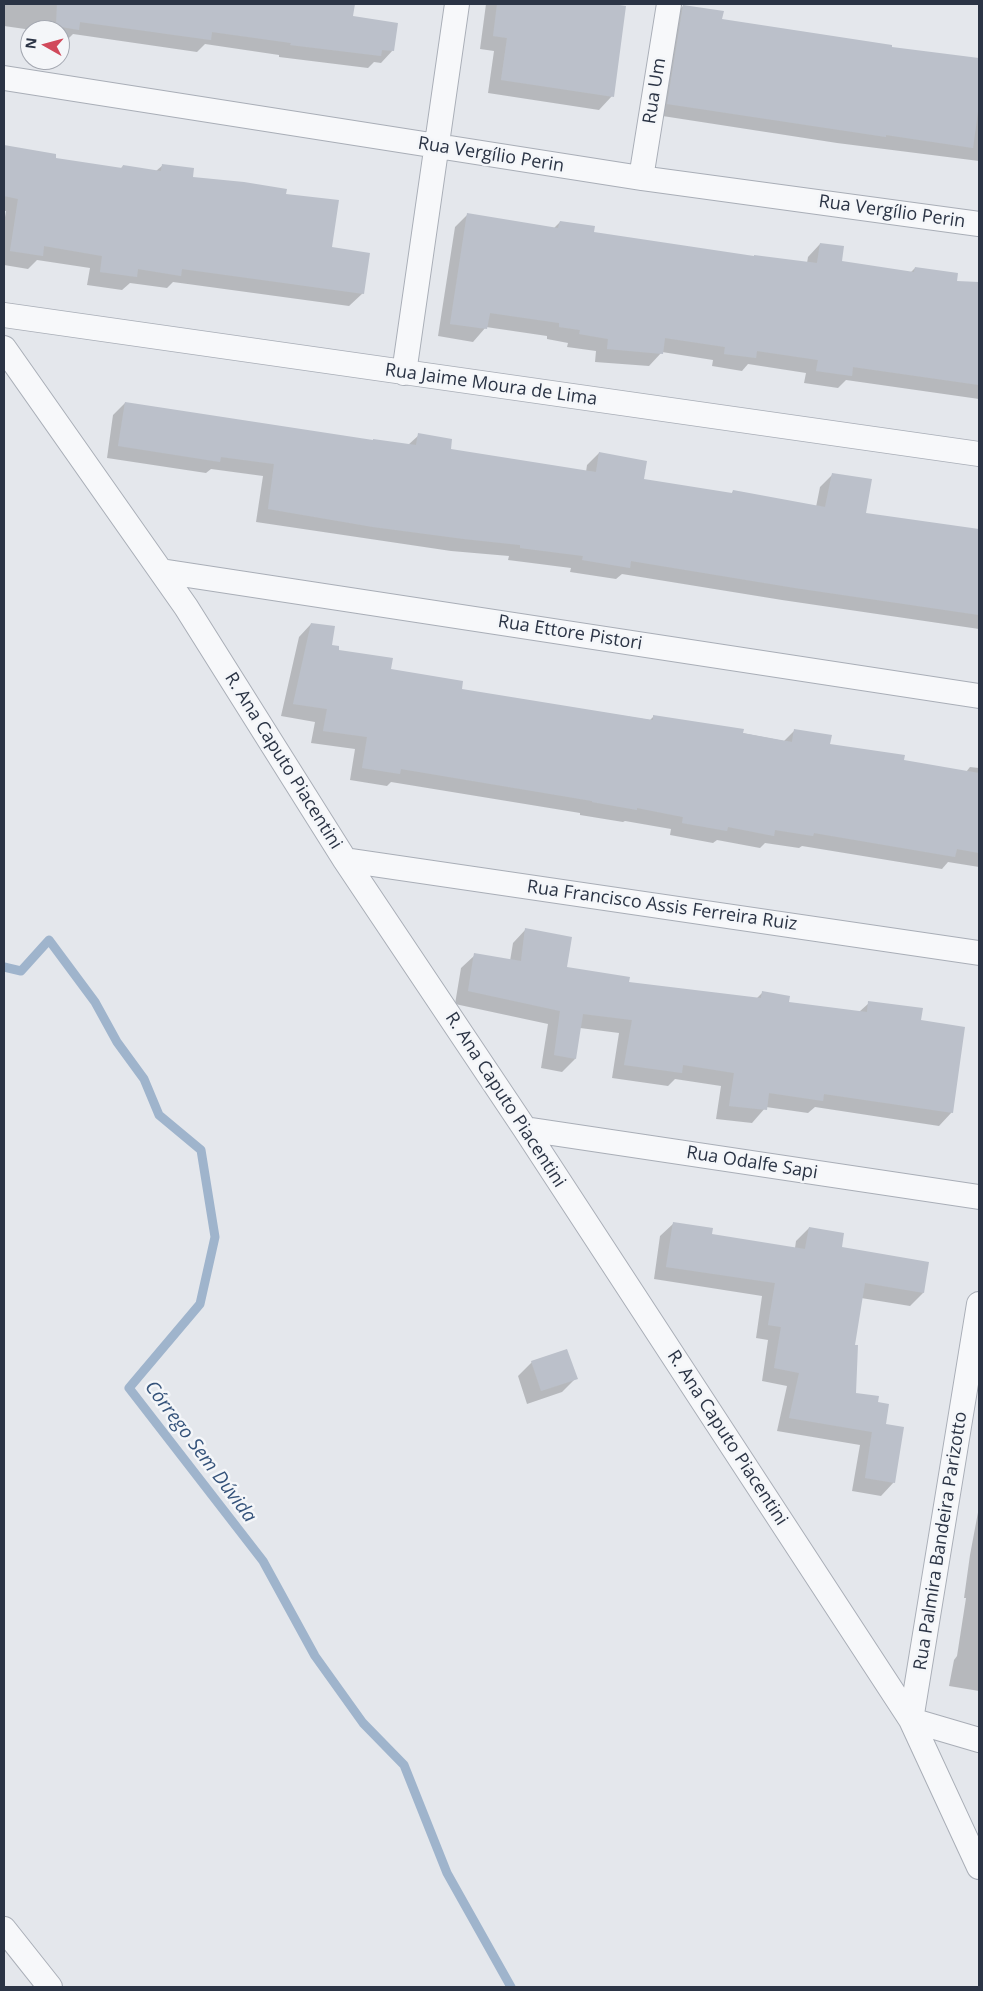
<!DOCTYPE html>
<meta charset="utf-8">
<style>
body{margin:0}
#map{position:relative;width:983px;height:1991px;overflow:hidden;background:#e4e7ec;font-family:"Open Sans",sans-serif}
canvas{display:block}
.frame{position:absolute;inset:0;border:5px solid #2b3445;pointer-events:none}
.north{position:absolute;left:20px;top:20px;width:50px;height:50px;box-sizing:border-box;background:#f4f6f9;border:1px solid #a4a8b1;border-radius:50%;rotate:277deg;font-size:14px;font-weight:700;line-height:20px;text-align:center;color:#2b3445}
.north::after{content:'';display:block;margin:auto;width:18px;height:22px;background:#d1495b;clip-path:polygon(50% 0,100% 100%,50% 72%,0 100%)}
</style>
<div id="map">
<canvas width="983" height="1991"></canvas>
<div class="frame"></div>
<div class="north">N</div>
</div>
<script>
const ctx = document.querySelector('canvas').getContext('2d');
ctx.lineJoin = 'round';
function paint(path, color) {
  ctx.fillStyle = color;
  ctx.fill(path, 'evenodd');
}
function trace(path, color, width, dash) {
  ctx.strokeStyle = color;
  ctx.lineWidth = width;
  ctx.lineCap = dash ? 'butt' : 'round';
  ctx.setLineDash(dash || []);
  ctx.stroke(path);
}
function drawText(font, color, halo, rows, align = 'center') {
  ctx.font = font + ' "Open Sans",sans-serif';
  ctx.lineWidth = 5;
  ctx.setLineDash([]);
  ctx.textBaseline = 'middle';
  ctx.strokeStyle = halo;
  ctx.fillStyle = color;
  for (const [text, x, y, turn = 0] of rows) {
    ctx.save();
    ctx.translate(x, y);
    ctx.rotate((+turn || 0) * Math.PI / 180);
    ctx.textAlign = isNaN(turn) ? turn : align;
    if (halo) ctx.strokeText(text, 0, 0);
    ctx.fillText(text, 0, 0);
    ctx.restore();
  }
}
const shadow = new Path2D(`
 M 4,4 L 354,4 L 352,17 L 393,50 L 381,63 L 374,62 L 368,68 L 279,57 L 279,55 L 205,44 L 197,52 L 73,34 L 65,42 L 60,41 L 60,30 L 32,30 L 4,26 Z
 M 486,4 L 602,4 L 625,7 L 612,96 L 599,110 L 488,93 L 494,51 L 480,49 Z
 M 683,6 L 721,21 L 890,48 L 979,59 L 979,161 L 837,143 L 656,115 L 671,18 Z
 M 4,147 L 55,155 L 54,159 L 120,169 L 123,166 L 156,171 L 163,165 L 191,178 L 285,195 L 330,248 L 363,293 L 349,306 L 173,282 L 167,288 L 130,283 L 122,290 L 87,285 L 90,268 L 37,260 L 28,269 L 4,265 L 4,223 L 6,211 L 4,211 Z
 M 468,214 L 554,228 L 560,222 L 593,233 L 754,257 L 807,263 L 808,257 L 820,244 L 840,262 L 910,273 L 915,268 L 955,282 L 979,283 L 979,399 L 846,380 L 838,388 L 804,383 L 806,373 L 748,364 L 742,371 L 712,366 L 713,360 L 662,352 L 649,366 L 595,362 L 596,351 L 567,347 L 568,343 L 547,339 L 547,336 L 486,327 L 473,342 L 438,336 L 455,227 Z
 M 125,403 L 372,441 L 408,445 L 419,435 L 449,450 L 586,472 L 587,465 L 599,453 L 642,480 L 731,494 L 733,492 L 816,507 L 820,487 L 832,475 L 865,514 L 979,530 L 979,629 L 782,600 L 622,574 L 616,579 L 570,572 L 571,568 L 508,560 L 509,556 L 451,551 L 256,522 L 263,476 L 211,469 L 206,473 L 107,458 L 113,415 Z
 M 311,624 L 337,651 L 390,670 L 460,690 L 650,720 L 654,716 L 784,741 L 795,730 L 829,745 L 903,761 L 966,772 L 970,767 L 979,768 L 979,867 L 948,862 L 942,869 L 802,846 L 799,848 L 765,843 L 760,848 L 717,840 L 713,843 L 670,835 L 671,829 L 625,821 L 623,822 L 580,815 L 580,813 L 391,782 L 387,786 L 350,780 L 355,749 L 311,743 L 315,722 L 281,716 L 299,637 Z
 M 526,929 L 566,968 L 628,984 L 756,999 L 763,992 L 788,1003 L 859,1012 L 869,1003 L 920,1021 L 952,1112 L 939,1126 L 815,1107 L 808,1113 L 766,1107 L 752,1123 L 716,1119 L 721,1086 L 675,1079 L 668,1086 L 612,1078 L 619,1033 L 580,1028 L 575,1059 L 562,1072 L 541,1068 L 548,1024 L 455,1004 L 461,968 L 475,955 L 510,961 L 513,943 Z
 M 674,1223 L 711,1236 L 795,1248 L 796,1241 L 809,1228 L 841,1248 L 927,1263 L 923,1293 L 910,1306 L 861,1298 L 854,1346 L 855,1394 L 877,1403 L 885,1425 L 894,1482 L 881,1496 L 852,1491 L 860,1445 L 777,1431 L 787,1386 L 762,1381 L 768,1340 L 756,1338 L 762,1296 L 654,1279 L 660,1236 Z
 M 532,1362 L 576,1378 L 562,1392 L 527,1404 L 518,1376 Z
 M 979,1507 L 979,1691 L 949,1686 L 954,1660 L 957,1656 L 966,1598 L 964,1598 L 970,1555 Z`);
const stream = new Path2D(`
 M 4,967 L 21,971 L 49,940 L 95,1002 L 117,1042 L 144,1079 L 159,1115 L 201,1150 L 215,1237 L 200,1304 L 129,1388 L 263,1561 L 315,1656 L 363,1723 L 404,1765 L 447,1873 L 511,1987`);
const building = new Path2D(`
 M 57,4 L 355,4 L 353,16 L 398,23 L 394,51 L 382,50 L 381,56 L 290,45 L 291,43 L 212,32 L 211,40 L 80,22 L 79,30 L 56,26 Z
 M 497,4 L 613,4 L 626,6 L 614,97 L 501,80 L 507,38 L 493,36 Z
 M 683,5 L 724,11 L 722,19 L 892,45 L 892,47 L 979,58 L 979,104 L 973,148 L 886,135 L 886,137 L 667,104 Z
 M 4,145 L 56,154 L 56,158 L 122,168 L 123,165 L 161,171 L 162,164 L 194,168 L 193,177 L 244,182 L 287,189 L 286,194 L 339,200 L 332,247 L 370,253 L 364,294 L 182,269 L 181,276 L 138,269 L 137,277 L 100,272 L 102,256 L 44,246 L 43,256 L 10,251 L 18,199 L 4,196 Z
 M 467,213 L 558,228 L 560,221 L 595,226 L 594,232 L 754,256 L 754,255 L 817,263 L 820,243 L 844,246 L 842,261 L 914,272 L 915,267 L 958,273 L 957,281 L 979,282 L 979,385 L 853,367 L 852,376 L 816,371 L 818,360 L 757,351 L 756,358 L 724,354 L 725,347 L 665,338 L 663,354 L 607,349 L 608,339 L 579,334 L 580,330 L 559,327 L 559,323 L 490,313 L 487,329 L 450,324 Z
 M 125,402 L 373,440 L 373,439 L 416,445 L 418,433 L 452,439 L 451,449 L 596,472 L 599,452 L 647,461 L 644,479 L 732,493 L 733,490 L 825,507 L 832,473 L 872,479 L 866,513 L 979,529 L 979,615 L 795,588 L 631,561 L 630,568 L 582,560 L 583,556 L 520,548 L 520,545 L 464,539 L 373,527 L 268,509 L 274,464 L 221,457 L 220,462 L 118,446 Z
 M 311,623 L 335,626 L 332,645 L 339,646 L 339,650 L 393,658 L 391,669 L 463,681 L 462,689 L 653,720 L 653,715 L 744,729 L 743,733 L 792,742 L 794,729 L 832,735 L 830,744 L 905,755 L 904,760 L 979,773 L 979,853 L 957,849 L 955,857 L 814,833 L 813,836 L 775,830 L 774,836 L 728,827 L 727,831 L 682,823 L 683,817 L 637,808 L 637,810 L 592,802 L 592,801 L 401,769 L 400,774 L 362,768 L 367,737 L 323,731 L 327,709 L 293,704 Z
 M 525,928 L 572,937 L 567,967 L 630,977 L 629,982 L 761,998 L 762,991 L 790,996 L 789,1002 L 867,1012 L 868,1001 L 923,1008 L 921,1020 L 965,1027 L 953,1113 L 824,1094 L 823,1101 L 769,1093 L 767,1110 L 729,1106 L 734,1073 L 683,1065 L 682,1073 L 624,1065 L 632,1020 L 583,1014 L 576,1059 L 554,1055 L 560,1011 L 468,991 L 474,953 L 521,961 Z
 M 673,1222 L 713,1228 L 712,1234 L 805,1249 L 809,1227 L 844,1233 L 842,1247 L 929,1262 L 924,1293 L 865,1283 L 855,1345 L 858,1345 L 856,1393 L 879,1396 L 878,1402 L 889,1404 L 886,1424 L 904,1427 L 895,1483 L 865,1478 L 872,1432 L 789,1418 L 799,1373 L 774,1368 L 781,1327 L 768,1325 L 775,1283 L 666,1267 Z
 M 567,1349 L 578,1379 L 541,1391 L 531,1361 Z`);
const street = new Path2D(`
 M 4,78 L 641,178 L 979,224
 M 641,178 L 669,4
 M 4,315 L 979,454
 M 4,348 L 186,607 L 345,860 L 525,1129 L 911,1720 L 979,1867
 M 404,373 L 457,4
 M 161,571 L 979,696
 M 345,860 L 979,953
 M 525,1129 L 979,1197
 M 911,1720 L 979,1304
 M 911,1720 L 979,1740
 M 4,1929 L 50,1987`);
const streetNames = [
 ["Rua Um",655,91,-81],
 ["Rua Vergílio Perin",491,155,9],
 ["Rua Vergílio Perin",892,212,8],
 ["Rua Jaime Moura de Lima",491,385,8],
 ["Rua Ettore Pistori",570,633,9],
 ["R. Ana Caputo Piacentini",283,761,58],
 ["Rua Francisco Assis Ferreira Ruiz",662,906,8],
 ["R. Ana Caputo Piacentini",505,1100,57],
 ["Rua Odalfe Sapi",752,1163,9],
 ["R. Ana Caputo Piacentini",727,1438,57],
 ["Rua Palmira Bandeira Parizotto",941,1541,-81]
];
const waterNames = [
 ["Córrego Sem Dúvida",200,1452,53]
];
paint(shadow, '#0003');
trace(stream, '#9fb4cc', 9);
paint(building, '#bbc0ca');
trace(street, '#a9aeb7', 26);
trace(street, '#f7f8fa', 24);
drawText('18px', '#2b3445', '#f4f6f9', streetNames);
drawText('italic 19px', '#34527a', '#f4f6f9', waterNames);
</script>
